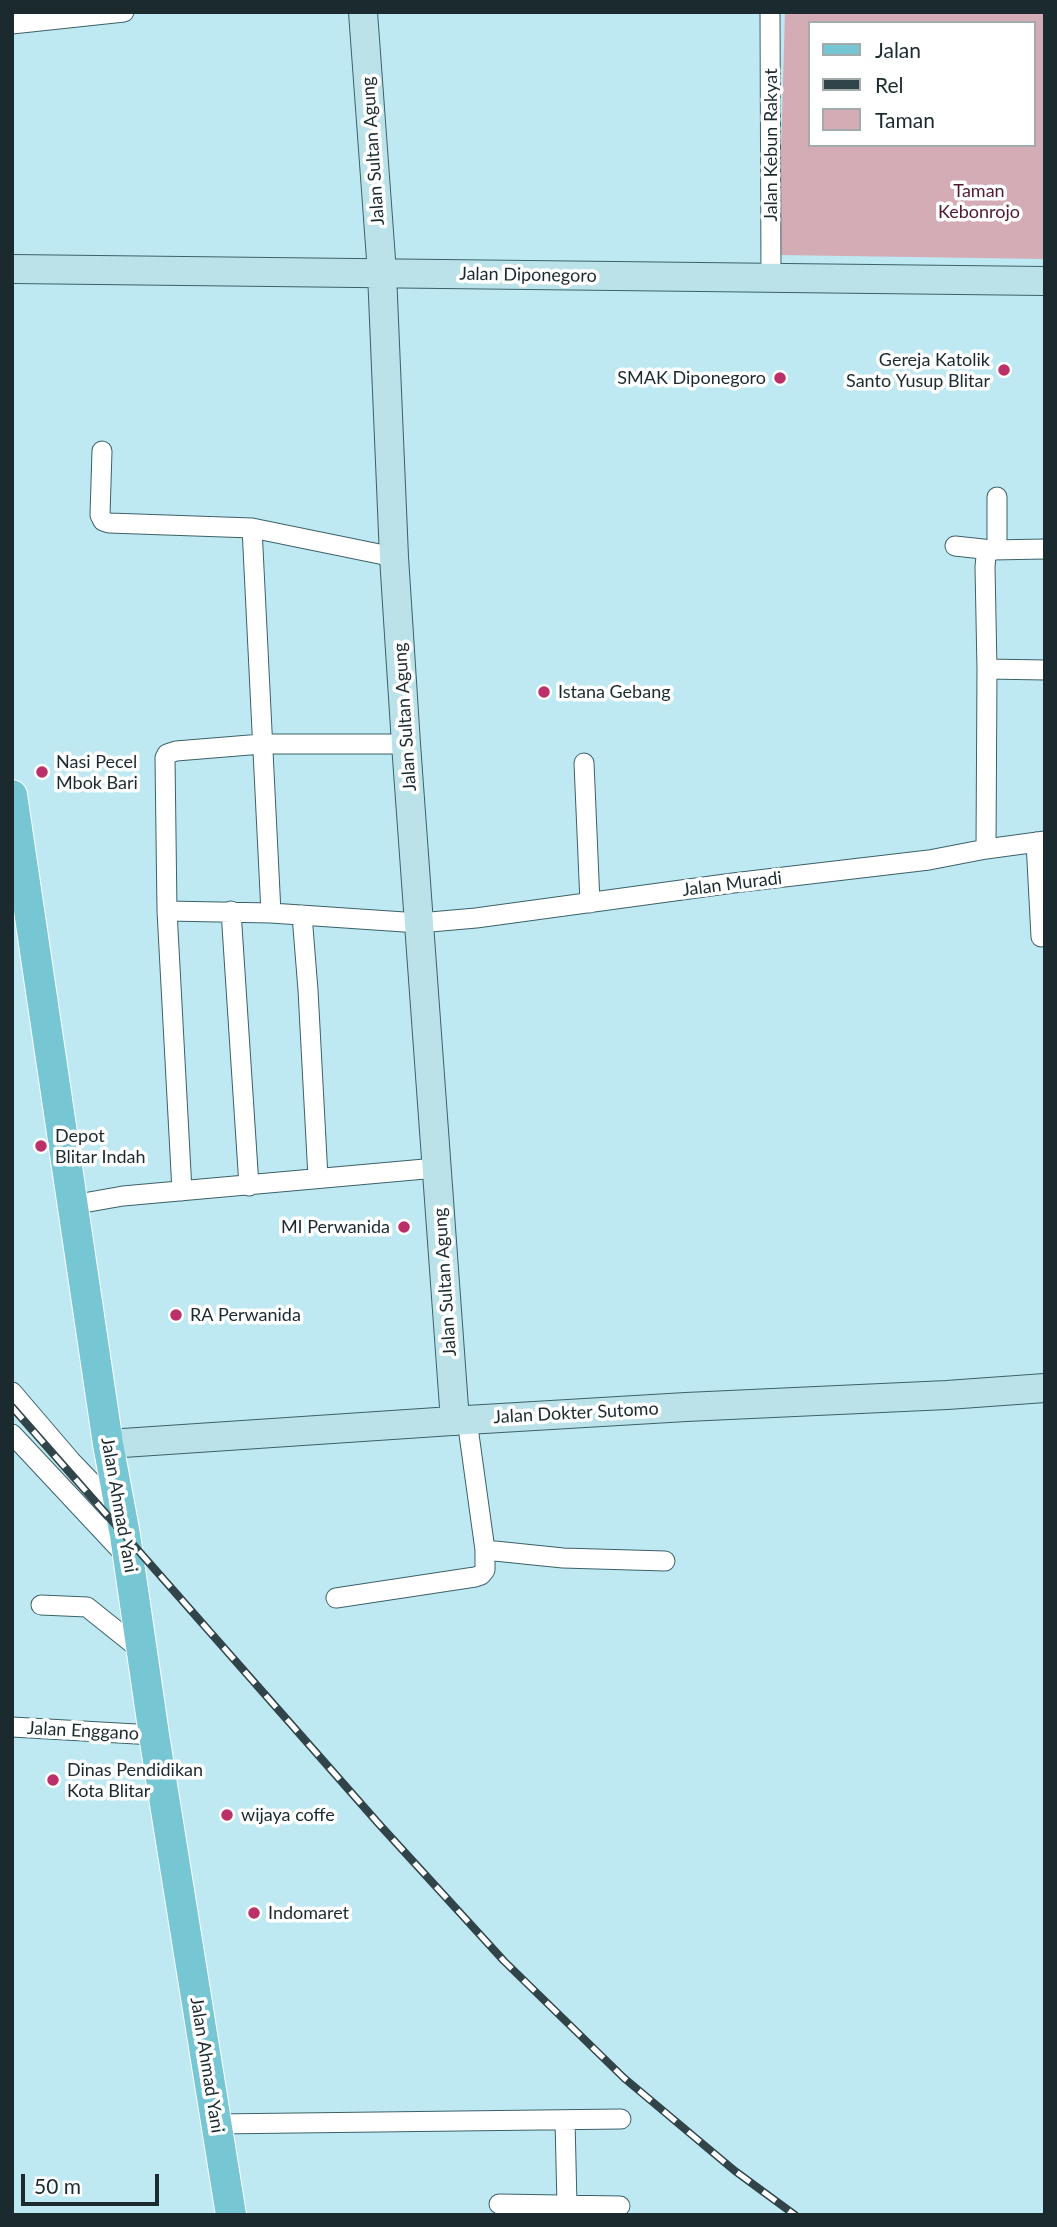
<!DOCTYPE html>
<style>
body{margin:0}
#map{position:relative;width:1057px;height:2227px;overflow:hidden;background:#bfe9f2;font-family:Lato,sans-serif}
canvas{display:block}
.frame{position:absolute;inset:0;border:14px solid #1a2a2e;pointer-events:none}
.legend{position:absolute;left:808px;top:21px;width:228px;height:126px;box-sizing:border-box;background:#fff;border:2px solid #a3aaab;margin:0;padding:9px 12px;list-style:none;font-size:21px;color:#1a2a2e}
.legend li{display:flex;align-items:center;gap:14px;height:35px}
.legend b{width:35px;border:2px solid #a3aaab}
.scale{position:absolute;left:21px;top:2174px;width:138px;height:32px;box-sizing:border-box;border:4px solid #1a2a2e;border-top:0;padding-left:9px;font-size:21px;line-height:24px;white-space:nowrap;color:#1a2a2e;-webkit-text-stroke:5px #fff;paint-order:stroke}
</style>
<div id="map">
<canvas width="1057" height="2227"></canvas>
<div class="frame"></div>
<ul class="legend">
<li><b style="height:9px;background:#77c6d4"></b>Jalan</li>
<li><b style="height:9px;background:#314449"></b>Rel</li>
<li><b style="height:19px;background:#d3acb6"></b>Taman</li>
</ul>
<div class="scale">50 m</div>
</div>
<script>
const ctx = document.querySelector('canvas').getContext('2d');
ctx.lineJoin = 'round';
function paint(path, color) {
  ctx.fillStyle = color;
  ctx.fill(path, 'evenodd');
}
function trace(path, color, width, dash) {
  ctx.strokeStyle = color;
  ctx.lineWidth = width;
  ctx.lineCap = dash ? 'butt' : 'round';
  ctx.setLineDash(dash || []);
  ctx.stroke(path);
}
function drawText(font, color, halo, rows, align = 'center') {
  ctx.font = font + ' Lato,sans-serif';
  ctx.lineWidth = 7;
  ctx.setLineDash([]);
  ctx.textBaseline = 'middle';
  ctx.strokeStyle = halo;
  ctx.fillStyle = color;
  for (const [text, x, y, turn = 0] of rows) {
    ctx.save();
    ctx.translate(x, y);
    ctx.rotate((+turn || 0) * Math.PI / 180);
    ctx.textAlign = isNaN(turn) ? turn : align;
    if (halo) ctx.strokeText(text, 0, 0);
    ctx.fillText(text, 0, 0);
    ctx.restore();
  }
}
const green = new Path2D(`
 M 785,12 L 1045,12 L 1045,259 L 778,255 ZM 810,23 L 1034,23 L 1034,145 L 810,145 Z`);
const minor = new Path2D(`
 M 770,12 L 771,278
 M 12,24 L 124,12
 M 102,451 L 100,515 L 103,521 L 109,523 L 252,528 L 394,557
 M 252,528 L 271,913 L 419,923 L 476,918 L 733,883 L 929,860 L 986,849 L 1045,841
 M 955,546 L 992,550 L 1045,549
 M 997,549 L 997,497
 M 987,669 L 1045,670
 M 584,763 L 590,903
 M 1036,842 L 1041,937
 M 986,849 L 987,669 L 985,567 L 986,556 L 992,550
 M 167,911 L 182,1191
 M 231,911 L 249,1186
 M 271,913 L 167,911 L 165,758 L 167,754 L 176,751 L 262,744 L 406,744
 M 302,915 L 308,990 L 318,1178
 M 72,1205 L 123,1196 L 436,1168
 M 12,1392 L 71,1461 L 119,1511
 M 12,1434 L 127,1557
 M 485,1550 L 563,1558 L 665,1561
 M 336,1598 L 475,1577 L 481,1575 L 485,1570 L 485,1550 L 467,1420
 M 41,1605 L 87,1607 L 142,1651
 M 12,1727 L 154,1735
 M 565,2120 L 567,2205
 M 217,2124 L 621,2119
 M 499,2204 L 620,2206`);
const secondary = new Path2D(`
 M 363,12 L 382,273 L 394,557 L 406,744 L 455,1421
 M 12,269 L 1045,281
 M 108,1444 L 467,1420 L 686,1407 L 947,1395 L 1045,1388`);
const primary = new Path2D(`
 M 12,795 L 108,1444 L 125,1535 L 154,1735 L 231,2215`);
const rail = new Path2D(`
 M 12,1407 L 378,1823 L 504,1961 L 624,2078 L 735,2171 L 795,2215`);
const markers = [
 [1004,370,7,"#bb3068"],
 [780,378,7,"#bb3068"],
 [544,692,7,"#bb3068"],
 [42,772,7,"#bb3068"],
 [41,1146,7,"#bb3068"],
 [404,1227,7,"#bb3068"],
 [176,1315,7,"#bb3068"],
 [53,1780,7,"#bb3068"],
 [227,1815,7,"#bb3068"],
 [254,1913,7,"#bb3068"]
];
const streetNames = [
 ["Jalan Kebun Rakyat",771,145,-90],
 ["Jalan Sultan Agung",373,151,-94],
 ["Jalan Diponegoro",528,275,1],
 ["Jalan Sultan Agung",405,717,-94],
 ["Jalan Muradi",732,884,-7],
 ["Jalan Sultan Agung",445,1282,-94],
 ["Jalan Dokter Sutomo",576,1413,-3],
 ["Jalan Ahmad Yani",119,1505,80],
 ["Jalan Enggano",83,1731,3],
 ["Jalan Ahmad Yani",207,2065,81]
];
const parkNames = [
 ["Taman",979,191],
 ["Kebonrojo",979,212]
];
const poiNames = [
 ["Gereja Katolik",990,360,"right"],
 ["Santo Yusup Blitar",990,381,"right"],
 ["SMAK Diponegoro",766,378,"right"],
 ["Istana Gebang",558,692],
 ["Nasi Pecel",56,762],
 ["Mbok Bari",56,783],
 ["Depot",55,1136],
 ["Blitar Indah",55,1157],
 ["MI Perwanida",390,1227,"right"],
 ["RA Perwanida",190,1315],
 ["Dinas Pendidikan",67,1770],
 ["Kota Blitar",67,1791],
 ["wijaya coffe",241,1815],
 ["Indomaret",268,1913]
];
paint(green, '#d3acb6');
trace(minor, '#3b6169', 21);
trace(secondary, '#3b6169', 30);
trace(primary, '#fff', 32);
trace(minor, '#fff', 19);
trace(secondary, '#bbe2e9', 28);
trace(primary, '#77c6d4', 30);
trace(rail, '#314449', 8);
trace(rail, '#fff', 5, [16]);
for (const [x, y, r, color] of markers) {
  const dot = new Path2D();
  dot.arc(x, y, r, 0, 2 * Math.PI);
  ctx.fillStyle = color;
  ctx.fill(dot);
  trace(dot, '#fff', 2.5);
}
drawText('18px', '#1a2a2e', '#fff', streetNames);
drawText('18px', '#53192e', '#fff', parkNames);
drawText('18px', '#1a2a2e', '#fff', poiNames, 'left');
</script>
